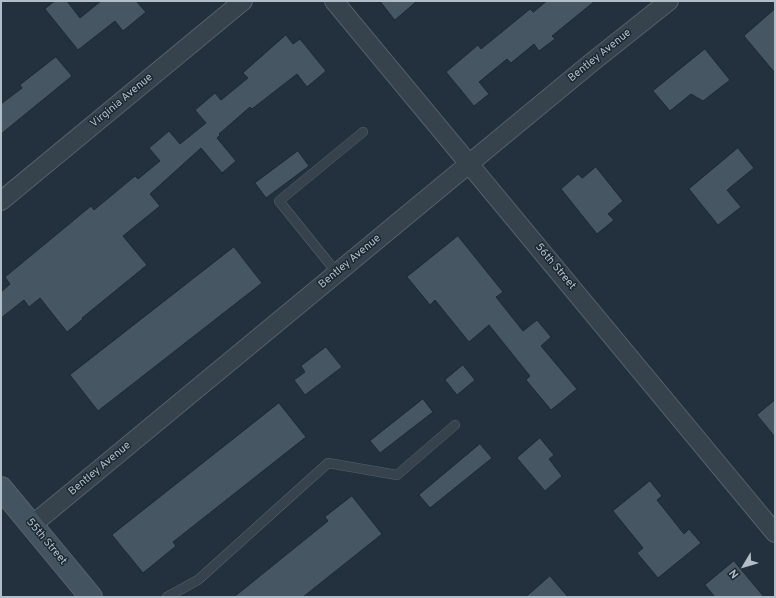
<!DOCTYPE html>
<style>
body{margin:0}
#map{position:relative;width:776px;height:598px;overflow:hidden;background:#22313d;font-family:Overpass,sans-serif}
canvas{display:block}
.frame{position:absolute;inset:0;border:2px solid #b1bec8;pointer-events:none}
.north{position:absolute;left:724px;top:546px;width:40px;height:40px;-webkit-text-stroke:3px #1b2832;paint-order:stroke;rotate:232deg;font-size:11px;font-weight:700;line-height:16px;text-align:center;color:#b1bec8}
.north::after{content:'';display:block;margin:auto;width:14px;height:18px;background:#b1bec8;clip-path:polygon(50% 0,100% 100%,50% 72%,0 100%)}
</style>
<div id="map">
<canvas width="776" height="598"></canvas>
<div class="frame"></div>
<div class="north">N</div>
</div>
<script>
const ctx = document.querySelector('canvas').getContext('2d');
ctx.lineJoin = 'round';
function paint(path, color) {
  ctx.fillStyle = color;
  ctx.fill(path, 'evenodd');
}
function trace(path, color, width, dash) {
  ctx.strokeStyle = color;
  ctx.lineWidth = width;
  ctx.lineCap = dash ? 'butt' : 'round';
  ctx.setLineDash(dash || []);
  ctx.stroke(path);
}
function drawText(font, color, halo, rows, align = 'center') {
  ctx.font = font + ' Overpass,sans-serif';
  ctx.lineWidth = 3;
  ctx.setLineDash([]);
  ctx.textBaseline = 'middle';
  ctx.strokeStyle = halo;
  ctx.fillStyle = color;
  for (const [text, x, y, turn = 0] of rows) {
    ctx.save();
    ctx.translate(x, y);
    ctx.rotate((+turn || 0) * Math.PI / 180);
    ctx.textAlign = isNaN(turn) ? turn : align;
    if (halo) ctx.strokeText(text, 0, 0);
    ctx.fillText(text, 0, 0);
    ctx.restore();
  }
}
const building = new Path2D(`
 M 55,1 L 67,1 L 80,18 L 101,1 L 136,1 L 146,12 L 123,31 L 115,21 L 78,50 L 45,9 Z
 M 380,1 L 417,1 L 395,20 Z
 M 547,1 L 595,1 L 552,36 L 555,39 L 539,51 L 534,44 L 511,63 L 507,59 L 479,82 L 489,94 L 474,106 L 446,72 L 478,45 L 481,49 L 530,9 L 533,12 Z
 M 775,9 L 775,73 L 744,36 Z
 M 286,35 L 293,44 L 300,39 L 326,71 L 307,87 L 297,74 L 252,109 L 250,107 L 219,134 L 220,135 L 217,138 L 236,161 L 222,173 L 201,148 L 150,194 L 160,206 L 123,236 L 147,265 L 82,318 L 83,319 L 67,332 L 40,298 L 29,307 L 24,300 L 1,318 L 1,292 L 10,284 L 5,277 L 91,206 L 94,210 L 135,176 L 138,179 L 160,161 L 149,148 L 169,131 L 180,144 L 206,123 L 195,110 L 215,93 L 221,100 L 248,78 L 243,73 Z
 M 705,49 L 730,80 L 703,101 L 691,94 L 670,111 L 653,91 Z
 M 56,57 L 72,76 L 1,134 L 1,104 L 22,88 L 20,85 Z
 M 738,148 L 754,168 L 727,190 L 741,207 L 718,225 L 689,189 Z
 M 298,151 L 309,166 L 266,198 L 255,183 Z
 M 596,167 L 623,201 L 608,214 L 614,220 L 597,234 L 561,189 L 578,174 L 582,178 Z
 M 458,236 L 503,292 L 496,297 L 523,331 L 537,320 L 551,337 L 541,346 L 577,389 L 551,410 L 526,380 L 530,376 L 489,325 L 469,342 L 435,300 L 430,305 L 407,277 Z
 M 234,247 L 262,283 L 98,411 L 70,375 Z
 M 326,347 L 342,367 L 305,395 L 294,380 L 305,372 L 301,366 Z
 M 463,365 L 475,380 L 457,395 L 445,380 Z
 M 423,399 L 433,412 L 380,453 L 370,441 Z
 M 775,400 L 775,437 L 757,415 Z
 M 279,403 L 306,437 L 173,542 L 176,546 L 143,573 L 112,535 Z
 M 540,438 L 554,455 L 549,459 L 562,476 L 545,491 L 517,458 Z
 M 480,444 L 492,458 L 430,508 L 419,495 Z
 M 650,481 L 662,496 L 657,500 L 684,534 L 689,529 L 701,543 L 658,578 L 637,553 L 643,548 L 613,511 Z
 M 352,496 L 382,534 L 303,597 L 234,597 L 328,521 L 325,517 Z
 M 734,561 L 764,597 L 715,597 L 705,585 Z
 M 550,576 L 568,597 L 526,597 Z`);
const service = new Path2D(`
 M 337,273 L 279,201 L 363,132
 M 167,597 L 198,580 L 328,463 L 397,475 L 455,425`);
const minor = new Path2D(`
 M 334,1 L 775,533
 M 1,201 L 243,1
 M 32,525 L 591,63 L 669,1`);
const secondary = new Path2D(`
 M 1,488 L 91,597`);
const streetNames = [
 ["Bentley Avenue",600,56,-39],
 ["Virginia Avenue",122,101,-40],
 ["Bentley Avenue",350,262,-40],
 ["56th Street",555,267,50],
 ["Bentley Avenue",100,469,-40],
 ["55th Street",46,542,50]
];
paint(building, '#465763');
trace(building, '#1d2a34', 1);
trace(service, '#54616b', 10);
trace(minor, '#54616b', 20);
trace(secondary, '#54616b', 24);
trace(service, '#36434d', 9);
trace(minor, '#36434d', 18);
trace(secondary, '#445360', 22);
drawText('11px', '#b1bec8', '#1b2832', streetNames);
</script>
